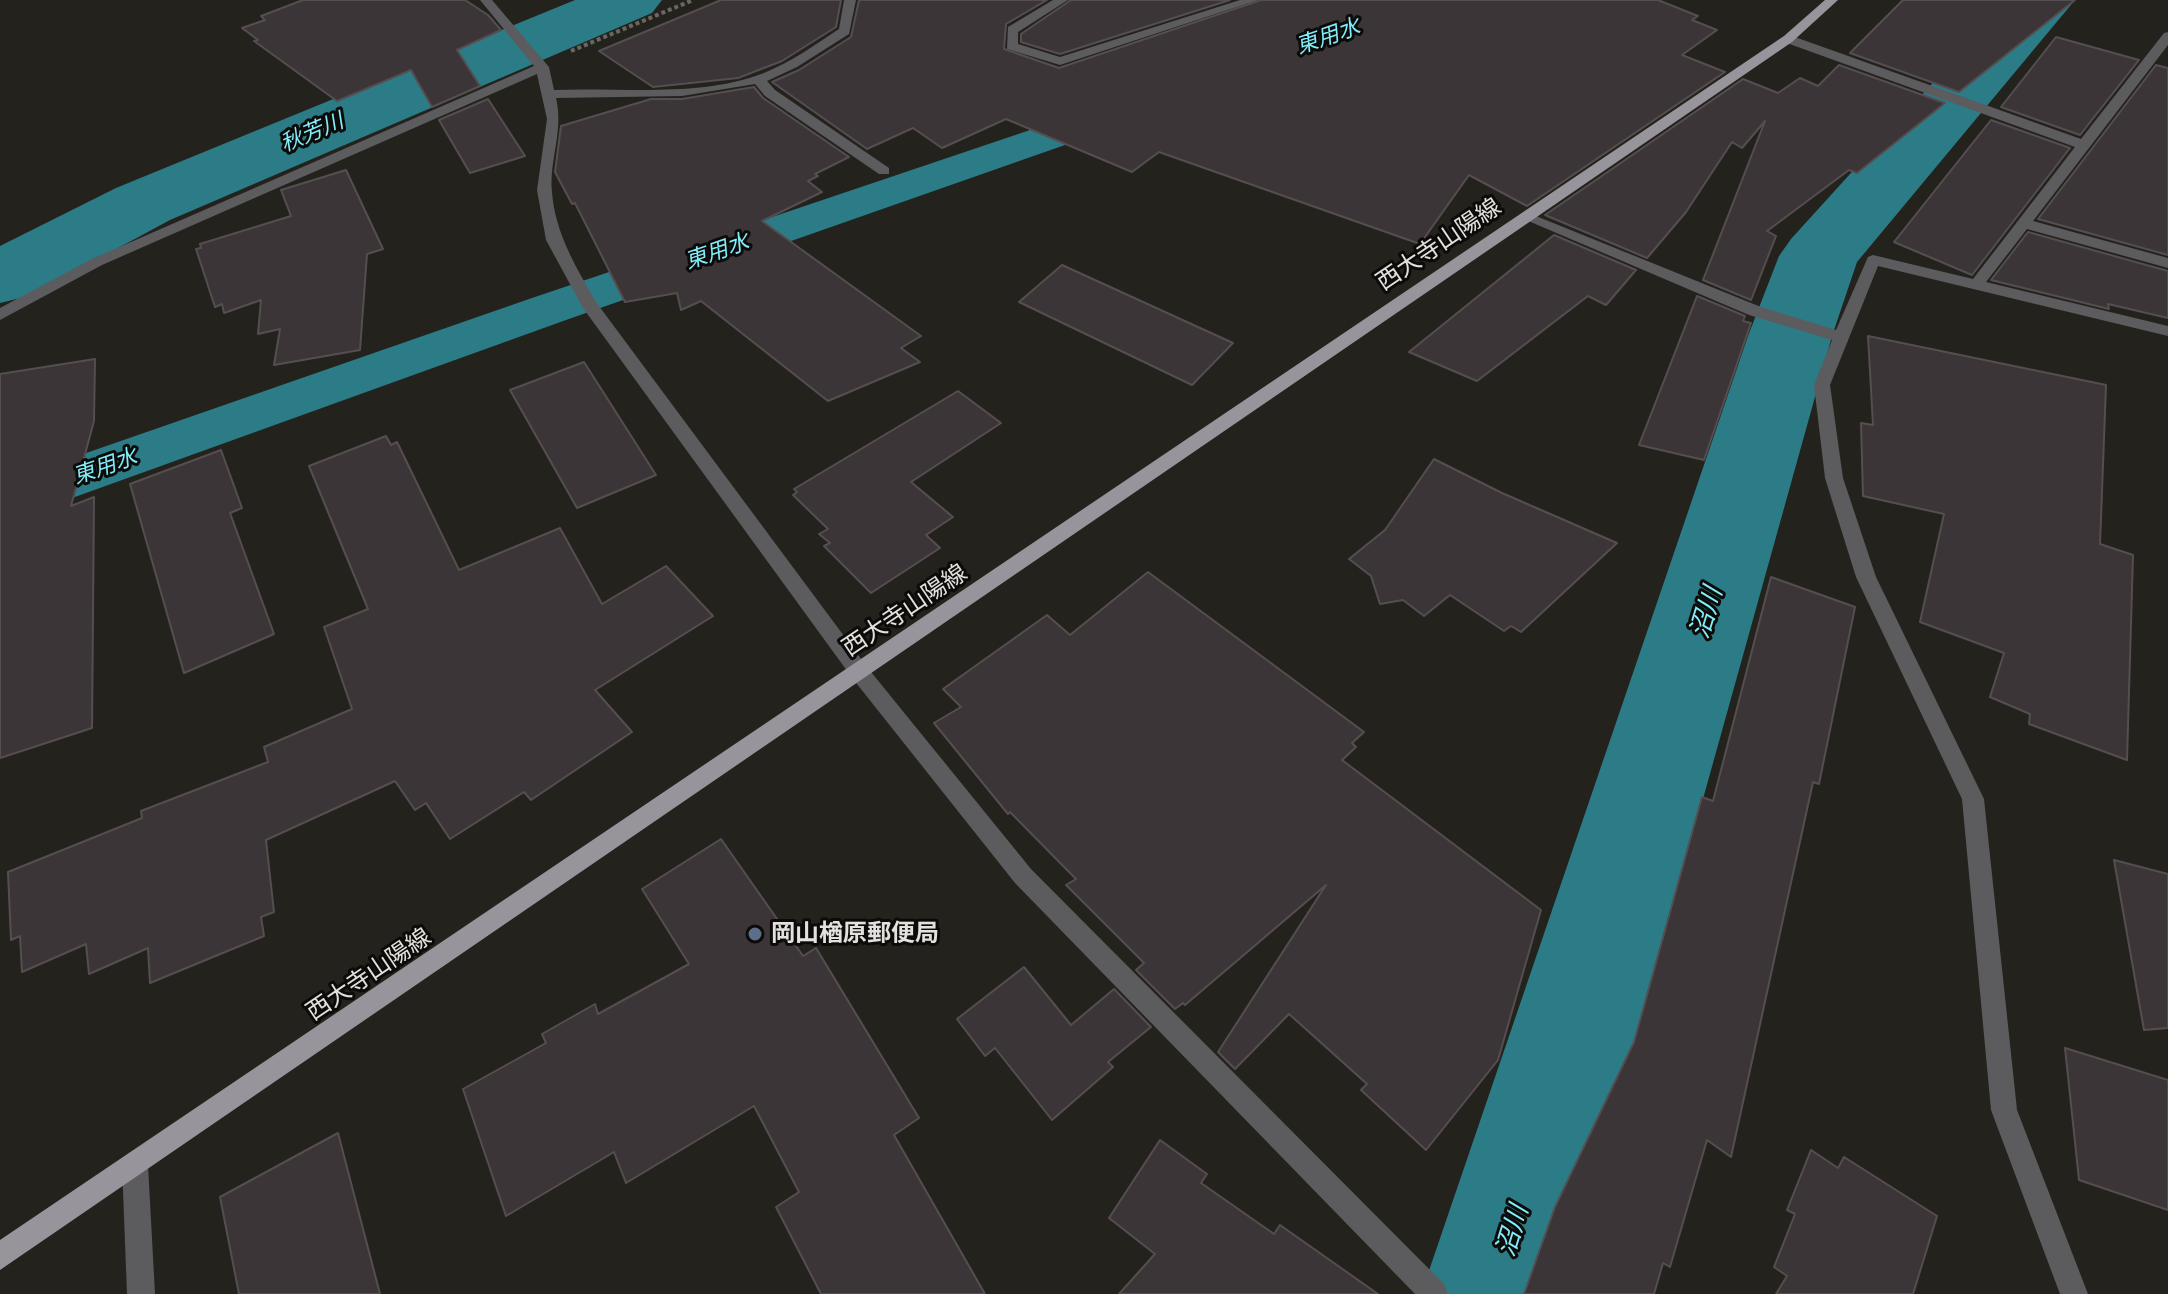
<!DOCTYPE html>
<meta charset="utf-8">
<style>
body{margin:0}
canvas{display:block;background:#24221c}
</style>
<canvas width="2168" height="1294"></canvas>
<script>
const ctx = document.querySelector('canvas').getContext('2d');
ctx.lineJoin = 'round';
function paint(path, color) {
  ctx.fillStyle = color;
  ctx.fill(path, 'evenodd');
}
function trace(path, color, width, dash) {
  ctx.strokeStyle = color;
  ctx.lineWidth = width;
  ctx.lineCap = dash ? 'butt' : 'round';
  ctx.setLineDash(dash || []);
  ctx.stroke(path);
}
function drawText(font, color, halo, rows, align = 'center') {
  ctx.font = font + ' Montserrat,"Noto Sans JP",sans-serif';
  ctx.lineWidth = 6;
  ctx.setLineDash([]);
  ctx.textBaseline = 'middle';
  ctx.strokeStyle = halo;
  ctx.fillStyle = color;
  for (const [text, x, y, turn = 0] of rows) {
    ctx.save();
    ctx.translate(x, y);
    ctx.rotate((+turn || 0) * Math.PI / 180);
    ctx.textAlign = isNaN(turn) ? turn : align;
    if (halo) ctx.strokeText(text, 0, 0);
    ctx.fillText(text, 0, 0);
    ctx.restore();
  }
}
const canal = new Path2D(`
 M 1125,98 L 1139,101 L 1145,110 L 1139,119 L 566,320 L 0,524 L 0,483 L 532,298 Z`);
const river = new Path2D(`
 M 575,0 L 662,0 L 652,13 L 170,220 L 29,296 L 0,303 L 0,246 L 116,188 Z
 M 2008,0 L 2075,0 L 1857,262 L 1832,336 L 1565,1294 L 1421,1294 L 1748,336 L 1779,256 L 1791,239 Z`);
const building = new Path2D(`
 M 303,0 L 465,0 L 488,15 L 501,30 L 457,50 L 480,86 L 432,107 L 411,70 L 337,101 L 254,41 L 258,40 L 242,28 L 265,20 L 261,16 Z
 M 721,0 L 841,0 L 836,27 L 782,61 L 738,78 L 653,87 L 599,51 Z
 M 859,0 L 1047,0 L 1006,24 L 1004,49 L 1059,68 L 1261,0 L 1658,0 L 1698,16 L 1692,20 L 1717,30 L 1682,55 L 1725,72 L 1527,206 L 1469,175 L 1420,244 L 1159,152 L 1132,172 L 1006,119 L 942,148 L 913,128 L 867,149 L 772,82 L 799,70 L 851,37 Z
 M 1071,0 L 1230,0 L 1060,54 L 1021,42 L 1021,34 Z
 M 1903,0 L 2075,0 L 1959,92 L 1850,53 Z
 M 2056,37 L 2139,60 L 2080,135 L 2001,107 Z
 M 1839,65 L 1945,103 L 1857,173 L 1849,170 L 1767,231 L 1776,236 L 1751,300 L 1703,280 L 1765,121 L 1742,148 L 1732,142 L 1686,212 L 1647,258 L 1545,215 L 1743,79 L 1778,93 L 1800,78 L 1818,86 Z
 M 2156,65 L 2168,68 L 2168,255 L 2038,219 Z
 M 754,87 L 763,98 L 849,157 L 815,174 L 818,176 L 808,181 L 822,192 L 762,221 L 921,336 L 901,348 L 920,362 L 828,401 L 701,301 L 681,310 L 677,293 L 625,302 L 575,203 L 572,204 L 555,172 L 561,126 L 651,99 L 682,99 Z
 M 488,99 L 525,156 L 470,173 L 439,120 Z
 M 1991,120 L 2070,148 L 1972,275 L 1894,242 Z
 M 346,170 L 383,249 L 367,254 L 360,350 L 274,365 L 280,329 L 258,334 L 261,300 L 224,313 L 222,304 L 215,307 L 196,249 L 201,248 L 200,244 L 291,216 L 281,190 Z
 M 2028,232 L 2168,271 L 2168,318 L 2108,304 L 2109,309 L 1991,280 Z
 M 1554,235 L 1636,270 L 1606,305 L 1588,296 L 1477,381 L 1409,352 Z
 M 1062,265 L 1233,343 L 1192,385 L 1019,302 Z
 M 1697,296 L 1745,316 L 1743,321 L 1751,323 L 1704,460 L 1639,445 Z
 M 1868,336 L 2106,385 L 2100,544 L 2133,555 L 2127,760 L 2029,724 L 2030,714 L 1990,697 L 2004,653 L 1920,622 L 1944,514 L 1863,496 L 1861,423 L 1873,425 Z
 M 95,359 L 94,421 L 71,506 L 94,497 L 92,728 L 0,758 L 0,374 Z
 M 584,362 L 656,475 L 577,508 L 510,390 Z
 M 958,391 L 1001,423 L 911,482 L 953,517 L 926,535 L 940,548 L 871,593 L 824,546 L 830,543 L 819,534 L 828,529 L 793,495 L 797,492 L 794,489 Z
 M 386,436 L 391,445 L 397,442 L 459,570 L 560,528 L 602,604 L 666,566 L 713,616 L 595,690 L 632,732 L 531,800 L 524,792 L 450,839 L 426,803 L 415,810 L 395,781 L 266,840 L 274,912 L 261,917 L 264,936 L 150,983 L 148,948 L 89,974 L 86,944 L 22,972 L 20,936 L 11,940 L 8,872 L 142,818 L 141,811 L 268,762 L 264,747 L 352,709 L 324,627 L 368,609 L 309,466 Z
 M 221,450 L 242,508 L 230,513 L 274,634 L 184,673 L 130,484 Z
 M 1434,459 L 1502,493 L 1617,543 L 1521,632 L 1511,626 L 1504,631 L 1450,595 L 1424,616 L 1403,600 L 1380,604 L 1371,576 L 1349,559 L 1385,530 Z
 M 1148,572 L 1364,732 L 1352,743 L 1356,747 L 1342,760 L 1541,910 L 1498,1060 L 1426,1150 L 1361,1090 L 1367,1084 L 1289,1014 L 1235,1069 L 1218,1052 L 1326,885 L 1185,1005 L 1183,1003 L 1175,1009 L 1136,970 L 1144,963 L 1066,885 L 1076,879 L 1010,812 L 1008,814 L 934,723 L 961,707 L 943,689 L 1047,615 L 1070,635 Z
 M 1771,577 L 1855,607 L 1819,784 L 1813,782 L 1731,1157 L 1707,1140 L 1670,1267 L 1663,1263 L 1654,1294 L 1524,1294 L 1555,1207 L 1634,1042 L 1702,797 L 1713,801 Z
 M 721,839 L 803,956 L 816,948 L 919,1118 L 894,1135 L 985,1294 L 821,1294 L 776,1207 L 799,1192 L 754,1106 L 626,1183 L 614,1152 L 506,1216 L 463,1089 L 546,1043 L 542,1034 L 595,1004 L 598,1014 L 689,964 L 642,889 Z
 M 2114,860 L 2168,874 L 2168,1028 L 2144,1030 Z
 M 1024,967 L 1071,1025 L 1114,989 L 1151,1027 L 1108,1062 L 1113,1067 L 1052,1120 L 995,1048 L 985,1056 L 957,1019 Z
 M 2065,1048 L 2168,1080 L 2168,1210 L 2079,1180 Z
 M 338,1133 L 380,1294 L 239,1294 L 220,1197 Z
 M 1160,1140 L 1207,1174 L 1201,1183 L 1274,1234 L 1280,1225 L 1378,1294 L 1119,1294 L 1155,1254 L 1109,1218 Z
 M 1811,1150 L 1838,1168 L 1844,1157 L 1937,1216 L 1913,1294 L 1776,1294 L 1787,1276 L 1774,1267 L 1795,1214 L 1787,1210 Z`);
const path = new Path2D(`
 M 571,51 L 693,0`);
const minor = new Path2D(`
 M 480,0 L 492,0 L 549,67 L 554,90 C 622,87 699,98 764,73 C 791,62 815,45 839,29 L 844,0 L 856,0 L 849,34 L 797,67 L 767,81 L 775,90 L 889,168 L 889,174 L 879,174 L 765,96 L 755,84 L 682,96 L 556,98 C 564,132 549,159 552,192 C 555,233 576,267 596,302 L 867,667 L 1031,869 L 1444,1284 L 1448,1294 L 1415,1294 L 1015,883 L 853,679 L 583,308 L 546,240 L 537,190 L 547,119 L 537,74 L 102,265 L 0,320 L 0,308 L 92,259 L 534,66 Z
 M 1053,0 L 1068,0 L 1018,32 L 1018,44 L 1060,57 L 1240,0 L 1258,0 L 1060,65 L 1007,49 L 1008,27 Z
 M 2168,32 L 2168,45 L 2033,221 L 2168,258 L 2168,268 L 2027,229 L 1986,282 L 2168,326 L 2168,336 L 1878,266 L 1830,385 L 1843,478 L 1876,577 L 1984,799 L 2017,1110 L 2088,1294 L 2060,1294 L 1991,1110 L 1962,799 L 1856,577 L 1825,478 L 1814,385 L 1832,340 L 1749,315 L 1519,217 L 1521,214 L 1531,214 L 1761,307 L 1836,330 L 1868,257 L 1873,255 L 1973,279 L 2075,147 L 1784,42 L 1784,36 L 1792,36 L 2081,139 L 2164,33 Z
 M 135,1152 L 144,1156 L 148,1165 L 155,1294 L 127,1294 L 122,1165 L 126,1156 Z`);
const major = new Path2D(`
 M 1825,0 L 1838,0 L 1792,42 L 0,1270 L 0,1240 L 1784,36 Z`);
const markers = [
 [755,934,8,"#5c6f8a"]
];
const farWaternames = [
 ["東用水",1328,37,-19],
 ["秋芳川",312,133,-23],
 ["東用水",717,252,-19],
 ["東用水",105,467,-19]
];
const streetNames = [
 ["西大寺山陽線",1439,245,-34],
 ["西大寺山陽線",905,611,-34],
 ["西大寺山陽線",369,975,-34]
];
const poiNames = [
 ["岡山楢原郵便局",771,934]
];
const waterNames = [
 ["沼川",1707,613,-73],
 ["沼川",1513,1231,-73]
];
paint(canal, '#2b7c86');
paint(river, '#2b7c86');
paint(building, '#3c3538');
trace(building, '#554e51', 2);
trace(path, '#696762', 4, [4, 3]);
paint(minor, '#5c5b5e');
paint(major, '#97959b');
for (const [x, y, r, color] of markers) {
  const dot = new Path2D();
  dot.arc(x, y, r, 0, 2 * Math.PI);
  ctx.fillStyle = color;
  ctx.fill(dot);
  trace(dot, '#0c0b09', 3);
}
drawText('italic 22px', '#81eefb', '#0c0b09', farWaternames);
drawText('24px', '#e3e1dd', '#0c0b09', streetNames);
drawText('bold 24px', '#e3e1dd', '#0c0b09', poiNames, 'left');
drawText('italic 26px', '#81eefb', '#0c0b09', waterNames);
</script>
